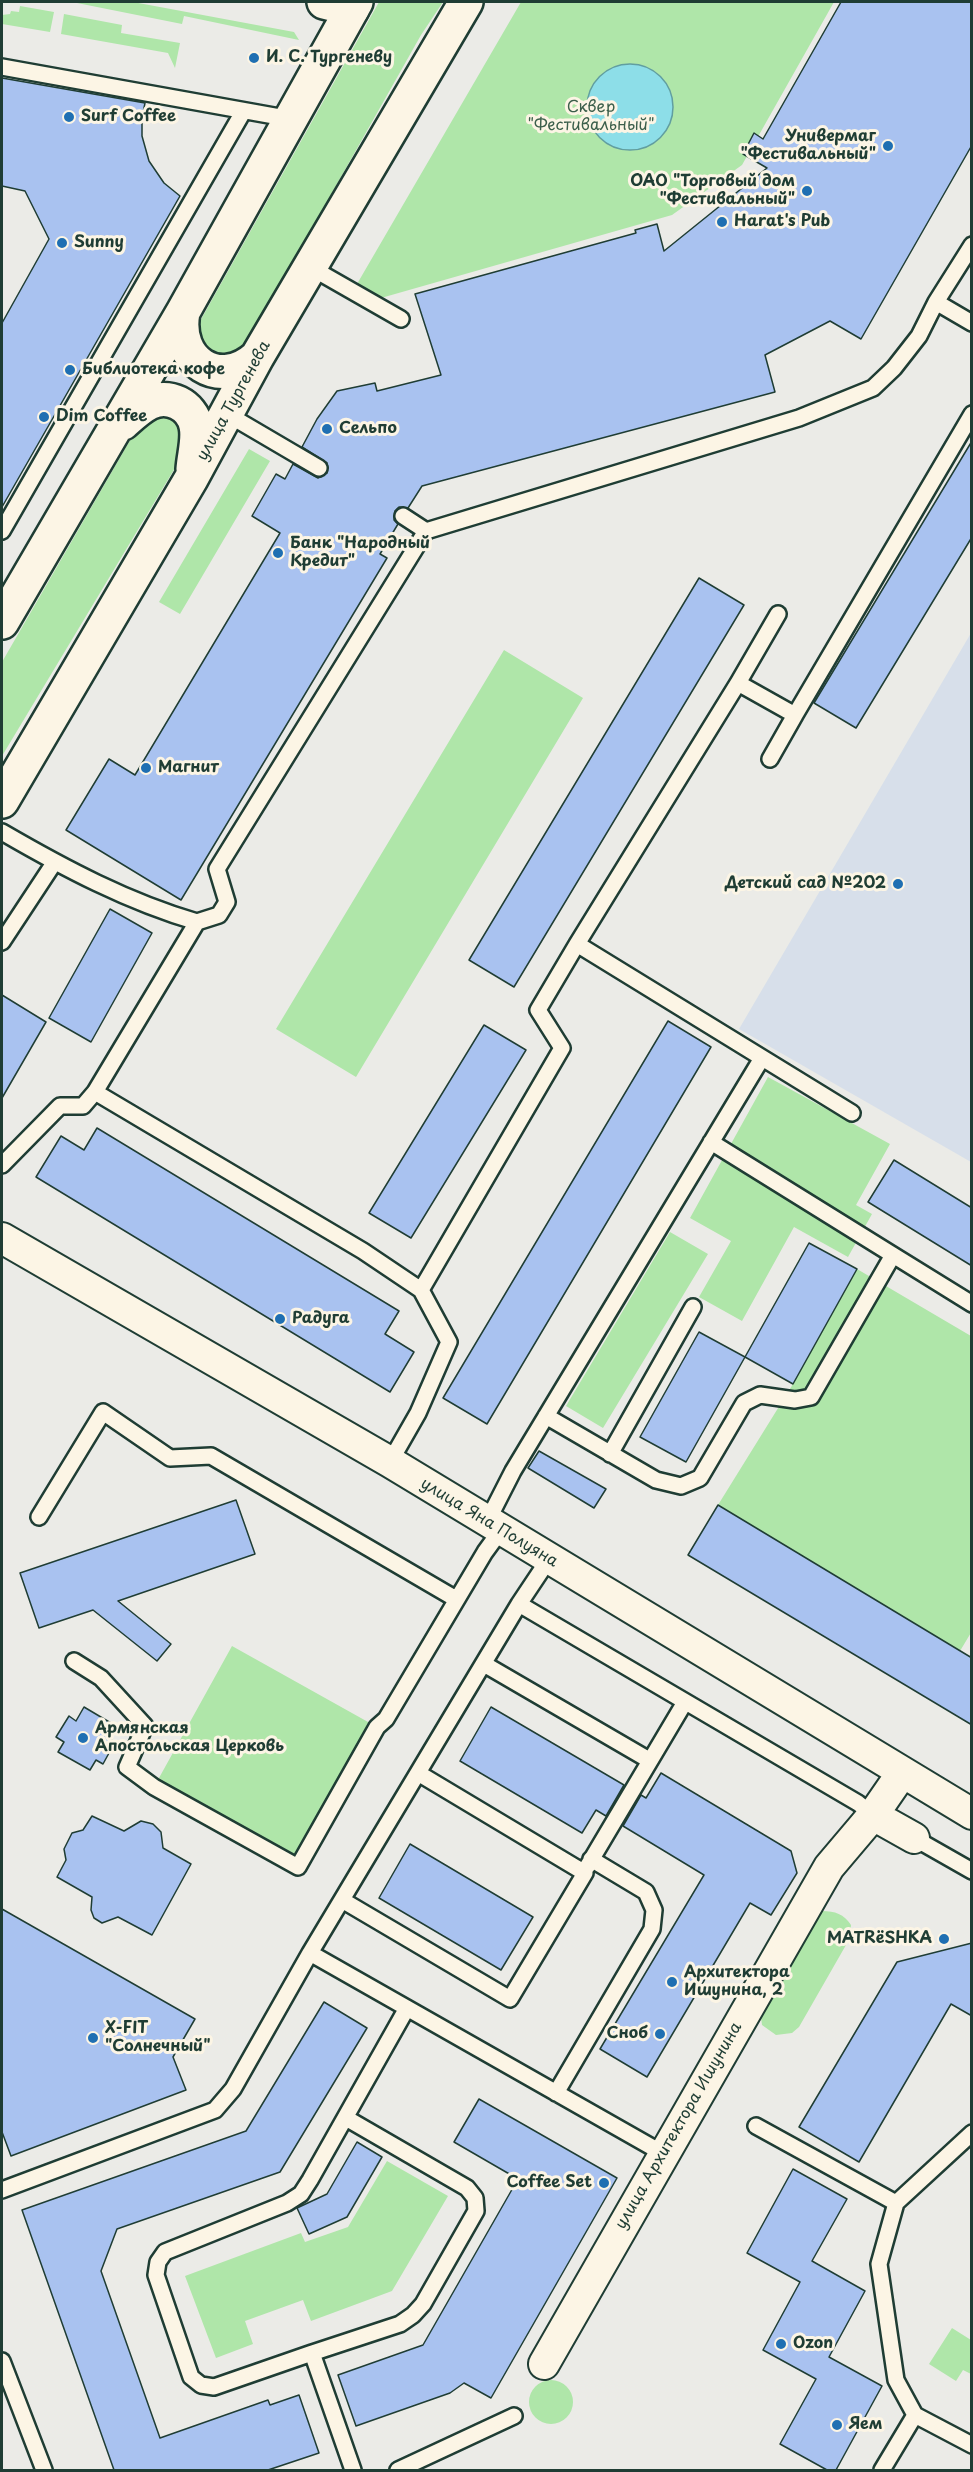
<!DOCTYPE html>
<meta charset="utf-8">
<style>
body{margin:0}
#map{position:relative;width:973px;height:2472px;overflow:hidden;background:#ebebe7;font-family:"Playpen Sans",sans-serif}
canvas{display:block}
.frame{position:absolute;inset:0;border:3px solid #1f3d34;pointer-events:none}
</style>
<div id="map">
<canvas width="973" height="2472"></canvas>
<div class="frame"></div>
</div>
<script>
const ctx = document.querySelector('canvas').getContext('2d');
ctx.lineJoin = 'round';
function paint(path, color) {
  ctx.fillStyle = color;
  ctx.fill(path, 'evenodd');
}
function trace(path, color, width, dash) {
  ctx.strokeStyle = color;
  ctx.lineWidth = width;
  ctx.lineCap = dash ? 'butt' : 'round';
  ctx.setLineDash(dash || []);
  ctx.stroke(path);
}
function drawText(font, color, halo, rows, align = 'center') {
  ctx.font = font + ' "Playpen Sans",sans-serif';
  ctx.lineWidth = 6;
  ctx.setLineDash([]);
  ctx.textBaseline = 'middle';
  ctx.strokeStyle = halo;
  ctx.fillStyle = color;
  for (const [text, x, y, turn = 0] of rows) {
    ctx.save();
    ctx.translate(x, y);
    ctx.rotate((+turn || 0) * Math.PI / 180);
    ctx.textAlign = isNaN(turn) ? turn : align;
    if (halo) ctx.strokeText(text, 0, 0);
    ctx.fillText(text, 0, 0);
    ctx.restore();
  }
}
const built = new Path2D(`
 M 971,633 L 971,1162 L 739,1029 Z`);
const green = new Path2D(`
 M 77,2 L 133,2 L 294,32 L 299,40 L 184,16 L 182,24 L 77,3 Z
 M 379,2 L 443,2 L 421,35 L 240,356 L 210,356 L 195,330 Z
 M 521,2 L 834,2 L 742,165 L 672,215 L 381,298 L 357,284 Z
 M 20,6 L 54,12 L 50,32 L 2,24 L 2,15 L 10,14 L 11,11 L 19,12 Z
 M 64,14 L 122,25 L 121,33 L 180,43 L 175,68 L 168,53 L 61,34 Z
 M 179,413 L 184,453 L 2,756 L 2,662 L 144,416 Z
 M 249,449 L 270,461 L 180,614 L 159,602 Z
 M 504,650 L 583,698 L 356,1077 L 276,1029 Z
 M 768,1077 L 890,1144 L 856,1205 L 872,1214 L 848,1257 L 794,1227 L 742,1321 L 699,1297 L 731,1241 L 690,1218 Z
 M 670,1232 L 708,1254 L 603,1428 L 566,1406 Z
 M 857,1269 L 971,1336 L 972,1631 L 960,1651 L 718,1505 L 793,1384 Z
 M 232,1646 L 377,1727 L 298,1867 L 154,1787 Z
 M 822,1911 C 835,1911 844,1914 851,1925 L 850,1938 L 799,2027 L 792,2033 L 776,2035 L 762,2025 L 760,2010 L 814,1917 Z
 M 387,2161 L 448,2196 L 392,2291 L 311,2321 L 303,2300 L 245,2321 L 253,2344 L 216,2358 L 185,2276 L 301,2233 L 305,2242 L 348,2227 Z
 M 952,2328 L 971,2340 L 971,2374 L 963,2370 L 956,2381 L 929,2364 Z
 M529 2402a22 22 0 1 1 44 0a22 22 0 1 1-44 0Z`);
const water = new Path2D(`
 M587 107a43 43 0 1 1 86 0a43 43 0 1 1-86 0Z`);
const building = new Path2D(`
 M 841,2 L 972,2 L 972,145 L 861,339 L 830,321 L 765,355 L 775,392 L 422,486 L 408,508 L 399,507 L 395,511 L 394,520 L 398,524 L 380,554 L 387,558 L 181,900 L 66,830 L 109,759 L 135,775 L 280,533 L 252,516 L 276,474 L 285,479 L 293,464 L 318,478 L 327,473 L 327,463 L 302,447 L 317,419 L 337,391 L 375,383 L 377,391 L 441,375 L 415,294 L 636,233 L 635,230 L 657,224 L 664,251 L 767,168 L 743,154 L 754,133 L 763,139 Z
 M 2,78 L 145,103 L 142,118 L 142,136 L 149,161 L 164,183 L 180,196 L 2,507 L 2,323 L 49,239 L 25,191 L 2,186 Z
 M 972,441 L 972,537 L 856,728 L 814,703 Z
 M 699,578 L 744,605 L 514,987 L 469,960 Z
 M 110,909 L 152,933 L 91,1042 L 49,1018 Z
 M 2,995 L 46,1022 L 2,1098 Z
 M 668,1021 L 711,1047 L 487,1424 L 443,1398 Z
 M 484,1025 L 526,1050 L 411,1238 L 369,1213 Z
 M 97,1128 L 399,1311 L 385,1334 L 414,1352 L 390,1392 L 36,1177 L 61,1136 L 84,1150 Z
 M 894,1160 L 972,1208 L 972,1266 L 868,1202 Z
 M 809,1243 L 857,1269 L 793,1384 L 745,1357 Z
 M 699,1332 L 745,1357 L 686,1462 L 640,1437 Z
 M 539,1451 L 606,1489 L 594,1508 L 528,1468 Z
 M 236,1500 L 255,1554 L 118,1601 L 171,1644 L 157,1661 L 93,1610 L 39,1628 L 20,1573 Z
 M 718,1505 L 972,1658 L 972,1725 L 688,1555 Z
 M 84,1707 L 116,1726 L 109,1739 L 115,1742 L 103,1764 L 96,1760 L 90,1770 L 58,1752 L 64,1742 L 56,1737 L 69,1716 L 76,1721 Z
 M 491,1707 L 624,1785 L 606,1816 L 596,1810 L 582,1833 L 460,1761 Z
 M 661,1773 L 791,1851 L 797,1873 L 771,1915 L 750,1903 L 647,2077 L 600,2049 L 704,1875 L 623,1826 L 641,1795 L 646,1798 Z
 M 92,1816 L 124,1831 L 141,1821 L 153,1824 L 161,1832 L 163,1848 L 191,1864 L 152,1935 L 118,1917 L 102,1923 L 94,1918 L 91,1910 L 92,1897 L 57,1877 L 66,1860 L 64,1849 L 72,1833 L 83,1830 Z
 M 410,1844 L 533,1917 L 501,1970 L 379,1898 Z
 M 2,1909 L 195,2019 L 173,2057 L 186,2090 L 11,2156 L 2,2132 Z
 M 972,1943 L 972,2016 L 951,2004 L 859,2162 L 799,2127 L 897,1962 Z
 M 324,2002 L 367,2028 L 280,2172 L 117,2229 L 101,2271 L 160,2438 L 268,2400 L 270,2405 L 299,2395 L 319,2453 L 268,2470 L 114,2470 L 22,2210 L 246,2131 Z
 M 479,2099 L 617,2178 L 491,2398 L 464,2383 L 450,2393 L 356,2426 L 338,2375 L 423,2345 L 518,2179 L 454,2142 Z
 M 357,2142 L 382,2157 L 347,2217 L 309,2234 L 297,2208 L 327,2194 Z
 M 793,2169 L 847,2199 L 812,2261 L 865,2291 L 829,2357 L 882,2386 L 836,2470 L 827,2470 L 780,2444 L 816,2379 L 763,2350 L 800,2282 L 747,2253 Z`);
const lane = new Path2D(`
 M 2,67 L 291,119
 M 310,267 L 401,319
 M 936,302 L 972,323
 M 227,414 L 319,468
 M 403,516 L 426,531 L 799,418 L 873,388 L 894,368 L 919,336 L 936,302 L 972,245
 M 2,531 L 243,112
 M 738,683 L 778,614
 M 770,759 L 795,715
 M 2,832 C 64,868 128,902 197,922
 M 2,942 L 54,863
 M 577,944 L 852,1113
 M 95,1092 L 363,1251 L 421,1290
 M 711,1142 L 893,1255
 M 2,1165 L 60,1106 L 83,1106 L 95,1092 L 197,922 L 219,915 L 227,902 L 217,869 L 426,531
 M 546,1416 L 656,1480 L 681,1486 L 700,1478 L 744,1403 L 760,1395 L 795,1400 L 811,1397 L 893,1255 L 972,1304
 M 610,1454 L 693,1307
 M 390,1462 L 418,1413 L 449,1342 L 421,1290 L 562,1048 L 538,1010 L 577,944 L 738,683 L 795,715 L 972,414
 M 39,1517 L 103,1412 L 170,1458 L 211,1456 L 456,1599
 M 487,1522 L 513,1471 L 762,1058
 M 519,1604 L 858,1803 L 873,1815
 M 74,1661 L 101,1678 L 145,1726 L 127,1767 L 154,1787 L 298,1867 L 377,1727 L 386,1719 L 485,1552 L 501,1530
 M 484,1664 L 649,1760
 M 914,1838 L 972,1871
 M 587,1867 L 685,1702
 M 342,1900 L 510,1999 L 585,1873 L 418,1773
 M 310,1953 L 664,2154
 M 556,2093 L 652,1929 L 654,1910 L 646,1892 L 591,1859
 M 756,2126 L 896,2203
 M 972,2133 L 896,2203 L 879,2264 L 896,2380 L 915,2415 L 972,2445
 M 2,2190 L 215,2110 L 233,2089 L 310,1953 L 519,1604 L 549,1559
 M 312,2353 L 400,2324 L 413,2315 L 423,2304 L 476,2211 L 475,2198 L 467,2188 L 346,2118
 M 2,2361 L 44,2470
 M 353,2470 L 312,2353 L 214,2387 L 201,2385 L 191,2377 L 156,2275 L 158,2262 L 165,2252 L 287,2203 L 301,2194 L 310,2180 L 407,2008
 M 398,2470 L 514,2416
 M 882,2470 L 915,2415`);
const street = new Path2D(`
 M 2,1238 L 390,1462 L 972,1814
 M 873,1815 L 914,1838
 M 544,2364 L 829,1867 L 873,1815 L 902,1773`);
const secondary = new Path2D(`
 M 324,2 L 352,9`);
const primary = new Path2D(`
 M 183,312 C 174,361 219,391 257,357
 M 123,423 C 131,416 139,408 149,403 C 168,393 192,405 196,426 C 199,439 194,455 193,469
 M 2,622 L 183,312 L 356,2
 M 2,801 L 191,479 L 257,357 L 466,2`);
const markers = [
 [254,58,6,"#1f6fb2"],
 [69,117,6,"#1f6fb2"],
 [888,146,6,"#1f6fb2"],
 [807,191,6,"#1f6fb2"],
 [722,222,6,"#1f6fb2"],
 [62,243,6,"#1f6fb2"],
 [70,370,6,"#1f6fb2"],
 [44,417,6,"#1f6fb2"],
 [327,429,6,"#1f6fb2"],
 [278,553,6,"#1f6fb2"],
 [146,768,6,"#1f6fb2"],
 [898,884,6,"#1f6fb2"],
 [280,1319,6,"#1f6fb2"],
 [83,1738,6,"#1f6fb2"],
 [944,1939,6,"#1f6fb2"],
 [672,1982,6,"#1f6fb2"],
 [660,2034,6,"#1f6fb2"],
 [93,2038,6,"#1f6fb2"],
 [604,2183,6,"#1f6fb2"],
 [781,2344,6,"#1f6fb2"],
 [837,2425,6,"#1f6fb2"]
];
const poiNames = [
 ["И. С. Тургеневу",266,58],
 ["Surf Coffee",81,117],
 ["Универмаг",876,137,"right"],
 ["\"Фестивальный\"",876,155,"right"],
 ["ОАО \"Торговый дом",795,182,"right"],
 ["\"Фестивальный\"",795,200,"right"],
 ["Harat's Pub",734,222],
 ["Sunny",74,243],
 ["Библиотека кофе",82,370],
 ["Dim Coffee",56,417],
 ["Сельпо",339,429],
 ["Банк \"Народный",290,544],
 ["Кредит\"",290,562],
 ["Магнит",158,768],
 ["Детский сад №202",886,884,"right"],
 ["Радуга",292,1319],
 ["Армянская",95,1729],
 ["Апостольская Церковь",95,1747],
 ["MATRёSHKA",932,1939,"right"],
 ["Архитектора",684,1973],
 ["Ишунина, 2",684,1991],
 ["X-FIT",105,2029],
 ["\"Солнечный\"",105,2047],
 ["Сноб",648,2034,"right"],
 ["Coffee Set",592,2183,"right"],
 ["Ozon",793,2344],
 ["Яем",849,2425]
];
const parkNames = [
 ["Сквер",591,108],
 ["\"Фестивальный\"",591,126]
];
const streetNames = [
 ["улица Тургенева",234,401,-61],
 ["улица Яна Полуяна",489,1523,31],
 ["улица Архитектора Ишунина",679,2126,-60]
];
paint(built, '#d7dfea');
paint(green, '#afe6a9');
paint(water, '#8ddee8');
trace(water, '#619ea0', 1.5);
paint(building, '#a9c2f0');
trace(building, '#1f3d34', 1.5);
trace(lane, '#1f3d34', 20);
trace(street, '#1f3d34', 34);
trace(secondary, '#1f3d34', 38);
trace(primary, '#1f3d34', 38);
trace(lane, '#fcf5e5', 15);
trace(street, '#fcf5e5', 30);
trace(secondary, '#fcf5e5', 33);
trace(primary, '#fcf5e5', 33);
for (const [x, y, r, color] of markers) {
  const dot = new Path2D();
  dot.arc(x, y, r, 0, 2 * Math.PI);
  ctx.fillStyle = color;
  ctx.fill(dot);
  trace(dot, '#fcf5e5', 2);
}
drawText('bold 16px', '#1f3d34', '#fcf5e5', poiNames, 'left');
drawText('16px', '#3c5f4b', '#fcf5e5', parkNames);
drawText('16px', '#1f3d34', '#fcf5e5', streetNames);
</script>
